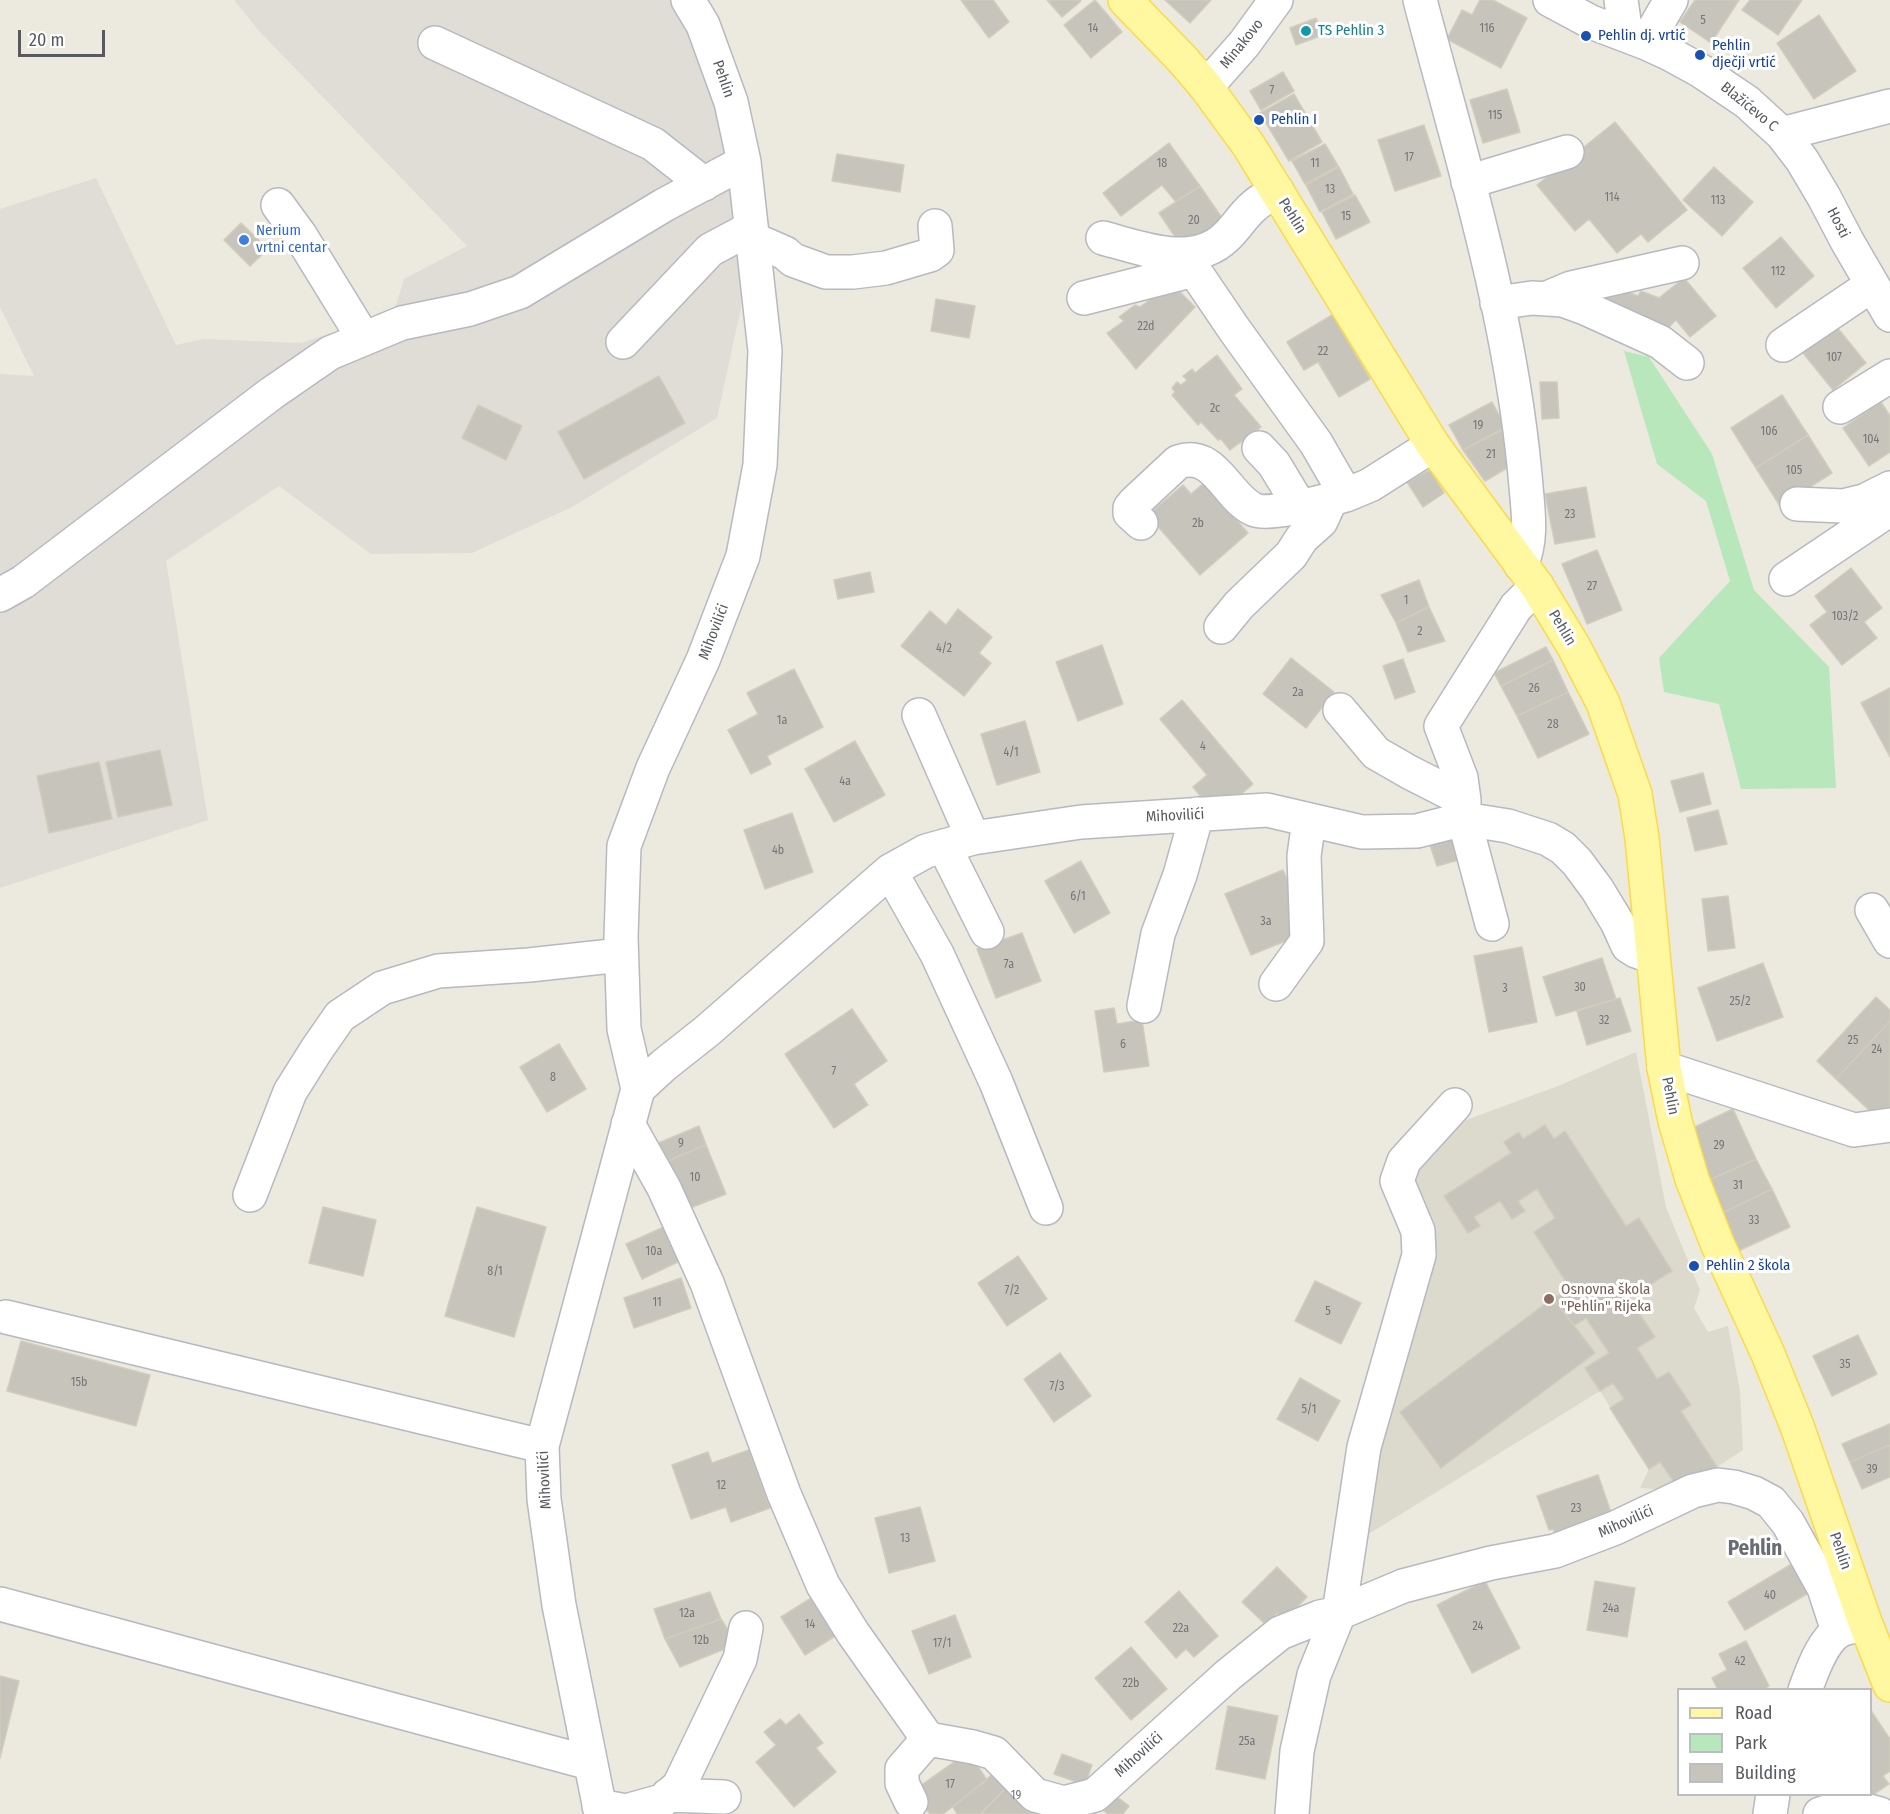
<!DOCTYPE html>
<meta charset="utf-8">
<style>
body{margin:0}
#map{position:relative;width:1890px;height:1814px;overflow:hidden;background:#eceade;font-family:"Fira Sans Condensed",sans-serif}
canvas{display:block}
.legend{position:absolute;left:1677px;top:1688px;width:195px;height:108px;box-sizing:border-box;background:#fff;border:2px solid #bcbdc0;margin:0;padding:8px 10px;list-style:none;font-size:18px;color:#575b61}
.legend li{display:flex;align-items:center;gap:12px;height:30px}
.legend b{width:30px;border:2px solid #bcbdc0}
.scale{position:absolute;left:18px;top:30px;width:87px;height:27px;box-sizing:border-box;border:3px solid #575b61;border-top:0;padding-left:8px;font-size:18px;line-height:21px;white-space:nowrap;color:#575b61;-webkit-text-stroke:4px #fff;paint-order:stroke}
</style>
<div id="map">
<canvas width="1890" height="1814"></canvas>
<ul class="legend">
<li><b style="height:8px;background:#fff8a0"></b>Road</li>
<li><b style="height:16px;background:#b7e7bb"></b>Park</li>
<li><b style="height:16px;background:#c7c4bb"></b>Building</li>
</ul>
<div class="scale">20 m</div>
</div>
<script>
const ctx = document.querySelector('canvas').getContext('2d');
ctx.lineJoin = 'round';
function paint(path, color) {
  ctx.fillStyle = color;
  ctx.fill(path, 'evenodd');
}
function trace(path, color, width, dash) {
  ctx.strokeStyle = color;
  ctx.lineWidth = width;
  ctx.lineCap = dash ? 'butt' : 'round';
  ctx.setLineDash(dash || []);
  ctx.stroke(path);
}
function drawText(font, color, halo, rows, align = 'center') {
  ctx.font = font + ' "Fira Sans Condensed",sans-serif';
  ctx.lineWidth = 6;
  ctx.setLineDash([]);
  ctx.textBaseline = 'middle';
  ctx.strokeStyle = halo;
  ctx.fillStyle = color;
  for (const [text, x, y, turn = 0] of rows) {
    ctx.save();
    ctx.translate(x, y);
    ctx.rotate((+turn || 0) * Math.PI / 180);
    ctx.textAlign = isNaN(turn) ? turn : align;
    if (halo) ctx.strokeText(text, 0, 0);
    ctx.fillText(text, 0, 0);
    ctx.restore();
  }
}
const industrial = new Path2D(`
 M 234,0 L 677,0 L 692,18 L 742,208 L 741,308 L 717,418 L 574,506 L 472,553 L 371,554 L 279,486 L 166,561 L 208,820 L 0,888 L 0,374 L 34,376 L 0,307 L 0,209 L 96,178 L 176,345 L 203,339 L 301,343 L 394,312 L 404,279 L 467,246 L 260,32 Z`);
const education = new Path2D(`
 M 1636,1052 L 1666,1207 L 1700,1290 L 1694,1308 L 1708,1332 L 1728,1326 L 1740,1391 L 1743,1450 L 1680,1491 L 1640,1488 L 1649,1469 L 1600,1391 L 1359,1540 L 1413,1252 L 1396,1182 L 1466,1120 L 1558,1086 Z`);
const green = new Path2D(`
 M 1624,351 L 1649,357 L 1712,454 L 1754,590 L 1829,667 L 1836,788 L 1741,789 L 1719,704 L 1664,692 L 1659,658 L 1730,581 L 1706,501 L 1657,464 Z`);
const building = new Path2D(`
 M 961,0 L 993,0 L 1009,22 L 989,38 Z
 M 1047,0 L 1080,0 L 1081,1 L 1062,17 Z
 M 1095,0 L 1122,32 L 1091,58 L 1064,25 Z
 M 1165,0 L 1211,0 L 1190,23 Z
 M 1480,0 L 1493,0 L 1527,18 L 1501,68 L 1447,39 L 1462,10 L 1472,15 Z
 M 1695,0 L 1739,0 L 1711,43 L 1680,22 Z
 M 1750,0 L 1802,0 L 1778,35 L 1742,10 Z
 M 1819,15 L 1856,71 L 1814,99 L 1777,43 Z
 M 1316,18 L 1323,35 L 1296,45 L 1290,28 Z
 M 1283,72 L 1294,91 L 1261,110 L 1250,91 Z
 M 1507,89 L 1520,132 L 1483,143 L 1470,100 Z
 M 1294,94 L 1322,142 L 1289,161 L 1260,113 Z
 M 1615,122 L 1687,210 L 1648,242 L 1641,234 L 1617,253 L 1589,219 L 1575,231 L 1537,185 Z
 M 1424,125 L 1441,176 L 1395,191 L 1378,140 Z
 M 1169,143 L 1200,186 L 1176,202 L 1162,185 L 1121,216 L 1103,193 Z
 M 1325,144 L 1338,166 L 1305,184 L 1292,161 Z
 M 837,154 L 904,165 L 900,192 L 832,181 Z
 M 1339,167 L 1353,194 L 1320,212 L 1306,185 Z
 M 1714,167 L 1753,202 L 1722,236 L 1683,200 Z
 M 1200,186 L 1229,228 L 1180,244 L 1159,213 Z
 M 1355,195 L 1370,222 L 1336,239 L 1322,212 Z
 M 241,223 L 268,249 L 250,266 L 224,240 Z
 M 1781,237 L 1814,276 L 1776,308 L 1743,268 Z
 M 1684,278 L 1716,316 L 1690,337 L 1676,320 L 1666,330 L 1604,308 L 1610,285 L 1638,296 L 1641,291 L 1659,298 Z
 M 1172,284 L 1195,307 L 1136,369 L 1107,333 L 1124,321 L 1119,317 L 1135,305 L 1140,307 Z
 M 936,299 L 975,306 L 969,338 L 931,331 Z
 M 1332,315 L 1370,379 L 1339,397 L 1318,362 L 1304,370 L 1287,342 Z
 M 1836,326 L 1866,363 L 1833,390 L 1803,353 Z
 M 1217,355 L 1242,389 L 1234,395 L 1261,427 L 1230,450 L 1221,439 L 1218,440 L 1201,422 L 1198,425 L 1172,395 L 1175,392 L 1172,388 L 1177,382 L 1181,385 L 1187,380 L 1183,376 L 1192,369 L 1195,373 Z
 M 659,376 L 685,423 L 584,479 L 558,432 Z
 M 1540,382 L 1557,382 L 1559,418 L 1542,419 Z
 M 1782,395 L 1808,435 L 1756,468 L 1731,428 Z
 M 1492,402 L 1506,428 L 1463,450 L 1449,425 Z
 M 1881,402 L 1890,416 L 1890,452 L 1869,466 L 1843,428 Z
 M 478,405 L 522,426 L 506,460 L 462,438 Z
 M 1502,429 L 1519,461 L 1485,481 L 1463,450 Z
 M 1808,435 L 1832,473 L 1780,506 L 1756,468 Z
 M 1430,470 L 1444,493 L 1423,507 L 1407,482 Z
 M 1204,483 L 1248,533 L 1200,575 L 1148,515 L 1183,485 L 1191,494 Z
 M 1586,487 L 1595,537 L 1555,544 L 1545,494 Z
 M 1597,550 L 1622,610 L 1587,624 L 1562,564 Z
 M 1851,568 L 1882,608 L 1864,622 L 1877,638 L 1842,665 L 1810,625 L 1827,612 L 1815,596 Z
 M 870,572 L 874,592 L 838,599 L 834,580 Z
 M 1419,580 L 1429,607 L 1396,623 L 1381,595 Z
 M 1429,607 L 1445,641 L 1408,652 L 1396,623 Z
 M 958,609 L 992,637 L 979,653 L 991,663 L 964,696 L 901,646 L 930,611 L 946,625 Z
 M 1102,645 L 1123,704 L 1078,721 L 1056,662 Z
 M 1546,647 L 1553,660 L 1501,686 L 1494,673 Z
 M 1291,658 L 1334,692 L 1306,728 L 1263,694 Z
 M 1403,659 L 1415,692 L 1395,699 L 1383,666 Z
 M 1553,660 L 1568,692 L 1517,716 L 1501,686 Z
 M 794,669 L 823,727 L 767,756 L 771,764 L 751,774 L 728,730 L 758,714 L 747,693 Z
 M 1890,688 L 1890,757 L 1861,703 Z
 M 1568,692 L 1589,734 L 1538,758 L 1517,716 Z
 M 1182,700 L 1253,784 L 1231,803 L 1211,809 L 1193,787 L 1207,775 L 1160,719 Z
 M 1025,721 L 1040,772 L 997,785 L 981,734 Z
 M 855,741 L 885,795 L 834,822 L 805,769 Z
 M 160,750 L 172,805 L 118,817 L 106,762 Z
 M 99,762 L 112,819 L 49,833 L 37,776 Z
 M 1703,773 L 1711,804 L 1680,812 L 1671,781 Z
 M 1718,810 L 1727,844 L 1695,851 L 1687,818 Z
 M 792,813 L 813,872 L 765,889 L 744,830 Z
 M 1453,831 L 1462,859 L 1437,866 L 1428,839 Z
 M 1081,861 L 1110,913 L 1074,933 L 1045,881 Z
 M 1283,870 L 1299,906 L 1300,935 L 1251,955 L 1225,894 Z
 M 1728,896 L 1735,948 L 1708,951 L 1702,899 Z
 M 1022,933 L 1041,981 L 996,998 L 977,949 Z
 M 1522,947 L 1537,1022 L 1489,1032 L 1474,956 Z
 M 1602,958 L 1616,999 L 1556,1016 L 1543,977 Z
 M 1763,963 L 1783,1017 L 1717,1041 L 1698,988 Z
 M 1876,997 L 1890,1010 L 1890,1021 L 1836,1079 L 1817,1061 Z
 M 1620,998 L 1631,1031 L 1587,1045 L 1577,1011 Z
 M 1114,1008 L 1117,1024 L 1142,1020 L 1149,1066 L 1104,1072 L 1095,1011 Z
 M 852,1009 L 887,1061 L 854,1084 L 868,1105 L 834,1128 L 785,1054 Z
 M 1890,1021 L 1890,1121 L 1878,1108 L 1872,1113 L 1836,1079 Z
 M 559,1044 L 586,1089 L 547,1112 L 520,1067 Z
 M 1733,1109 L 1756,1159 L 1705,1182 L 1682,1133 Z
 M 1545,1125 L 1554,1139 L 1565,1131 L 1626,1226 L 1639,1218 L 1672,1271 L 1629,1298 L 1655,1337 L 1637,1348 L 1657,1379 L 1669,1372 L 1691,1405 L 1681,1411 L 1717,1467 L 1680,1491 L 1660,1462 L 1649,1469 L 1610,1408 L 1624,1399 L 1613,1383 L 1600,1391 L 1585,1368 L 1609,1353 L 1586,1318 L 1574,1326 L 1553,1298 L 1571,1290 L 1534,1232 L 1555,1218 L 1537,1189 L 1518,1201 L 1525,1211 L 1512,1219 L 1500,1201 L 1474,1217 L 1480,1226 L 1468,1233 L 1444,1196 L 1511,1153 L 1504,1142 L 1519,1132 L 1523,1139 Z
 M 699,1126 L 706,1145 L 663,1163 L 656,1144 Z
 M 706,1145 L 726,1194 L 685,1210 L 663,1163 Z
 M 1756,1159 L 1772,1189 L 1718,1215 L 1705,1182 Z
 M 1772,1189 L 1790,1227 L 1736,1252 L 1718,1215 Z
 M 323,1207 L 376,1220 L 363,1276 L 309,1263 Z
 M 477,1207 L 546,1227 L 514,1337 L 445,1316 Z
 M 666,1226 L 682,1260 L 642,1279 L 626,1244 Z
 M 1018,1256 L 1047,1299 L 1007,1326 L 978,1283 Z
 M 681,1278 L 691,1308 L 634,1328 L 624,1298 Z
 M 1315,1281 L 1361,1303 L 1341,1344 L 1295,1321 Z
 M 1553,1298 L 1595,1353 L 1441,1468 L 1400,1412 Z
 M 1858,1335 L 1877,1374 L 1832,1396 L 1813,1356 Z
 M 21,1341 L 150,1375 L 136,1426 L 7,1391 Z
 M 1060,1353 L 1091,1396 L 1054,1422 L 1024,1379 Z
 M 1300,1378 L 1340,1401 L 1318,1441 L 1277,1419 Z
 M 1890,1424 L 1890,1445 L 1850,1462 L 1842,1444 Z
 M 1890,1445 L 1890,1477 L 1862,1489 L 1850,1462 Z
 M 749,1450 L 770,1508 L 731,1522 L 726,1507 L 691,1519 L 672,1465 L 708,1452 L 712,1463 Z
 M 1598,1475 L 1614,1521 L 1558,1541 L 1553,1529 L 1549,1530 L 1537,1496 Z
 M 920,1507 L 935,1561 L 889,1573 L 875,1518 Z
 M 1795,1562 L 1812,1591 L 1745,1630 L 1728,1602 Z
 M 1277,1567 L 1307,1597 L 1284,1620 L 1277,1613 L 1266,1625 L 1242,1602 Z
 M 1485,1581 L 1520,1648 L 1472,1673 L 1437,1605 Z
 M 1595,1581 L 1635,1588 L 1627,1637 L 1587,1630 Z
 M 1179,1591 L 1218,1636 L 1194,1657 L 1186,1649 L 1176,1658 L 1145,1622 Z
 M 710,1592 L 721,1619 L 665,1639 L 654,1609 Z
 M 816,1595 L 840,1633 L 805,1655 L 781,1617 Z
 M 955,1615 L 971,1657 L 929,1674 L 912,1631 Z
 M 721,1619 L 737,1644 L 680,1667 L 665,1639 Z
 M 1746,1641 L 1769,1686 L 1763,1690 L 1718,1690 L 1712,1678 L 1727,1670 L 1719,1654 Z
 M 1131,1647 L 1167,1689 L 1131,1720 L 1095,1678 Z
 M 0,1676 L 19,1681 L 0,1758 Z
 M 1228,1706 L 1278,1716 L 1265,1779 L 1216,1769 Z
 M 1870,1709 L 1890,1739 L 1890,1771 L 1883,1776 L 1889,1784 L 1873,1795 L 1870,1792 Z
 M 799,1714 L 823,1743 L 816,1748 L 836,1772 L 794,1807 L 756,1762 L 776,1745 L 764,1732 L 780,1719 L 786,1725 Z
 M 968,1752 L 987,1780 L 943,1814 L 930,1814 L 913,1791 Z
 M 1062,1754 L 1092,1765 L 1085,1785 L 1054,1774 Z
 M 1001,1767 L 1015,1779 L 980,1814 L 957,1814 L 953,1807 Z
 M 1015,1779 L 1051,1814 L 983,1814 L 982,1813 Z
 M 1112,1793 L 1129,1806 L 1123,1814 L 1108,1814 L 1100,1808 Z`);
const minor = new Path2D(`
 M 1420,0 C 1461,156 1510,313 1525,475 C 1527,504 1534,538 1521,565
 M 1550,0 L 1591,22 L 1646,43 L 1670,54 L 1701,71 L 1747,102 L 1782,134 L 1802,160 L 1824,197 L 1847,241 L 1890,315
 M 1621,0 L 1626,35
 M 435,43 L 653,144 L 704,184
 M 1646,43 L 1671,0
 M 1206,87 L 1244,44 L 1276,0
 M 1782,134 L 1890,106
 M 1468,182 L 1567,152
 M 278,205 L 300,235 L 364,339
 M 1103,238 C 1141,248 1193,269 1226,237 C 1236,228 1243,215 1254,206 C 1260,200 1269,196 1277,191
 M 753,239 L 785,253 L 793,260 L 826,272 L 853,272 L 886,268 L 930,255 L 937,250 L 935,226
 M 1084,298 L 1194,270 L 1234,329 L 1316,443 L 1346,495 L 1370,485 L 1433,445
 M 1545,299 L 1571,288 L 1682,263
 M 1497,303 L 1532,298 L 1563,300 L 1585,308 L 1660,342 L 1687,363
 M 623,342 L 710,250 L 751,228
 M 1783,345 L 1872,285
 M 1840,407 L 1890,376
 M 1259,448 L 1274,464 L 1300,507
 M 1797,504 L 1843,506 L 1864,501 L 1890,488
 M 1141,523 L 1130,513 L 1130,508 L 1134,503 L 1178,462 C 1216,449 1227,499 1255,510 C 1271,516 1329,500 1346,495
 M 1786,579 L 1890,509
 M 0,595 L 23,582 L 272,393 L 330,353 L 402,323 L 470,309 L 520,292 L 664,205 L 744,162
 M 1221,627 L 1239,605 L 1291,555 L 1302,538 L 1321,521 L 1331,499
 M 1340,710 L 1376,753 L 1409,772 L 1464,800
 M 919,715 L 973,838
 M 944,846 L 987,932
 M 890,871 L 937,954 L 996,1082 L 1046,1208
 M 1872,910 L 1890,941
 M 1492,924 L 1464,819 L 1464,800 L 1461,778 L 1441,726 L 1516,607 L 1537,586
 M 1276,984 L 1307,941 L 1304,856 L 1309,820
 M 1144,1006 L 1158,934 L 1180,875 L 1197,814
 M 1664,1068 L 1854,1130 L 1890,1125
 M 638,1089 L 664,1065 L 707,1031 L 890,871 L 926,851 L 973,838 L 1081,822 L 1267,810 L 1362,832 L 1417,831 L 1464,819 L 1508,826 L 1548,839 L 1563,848 L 1577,862 L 1597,889 L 1617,922 L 1628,946 L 1636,951 L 1653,957
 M 628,1124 L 664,1188 L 707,1283 L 784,1494 L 823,1585 L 853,1633 L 928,1739 L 973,1747 L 994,1753 L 1035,1795 L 1064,1803 L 1095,1795 L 1228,1675 L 1280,1633 L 1320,1617 L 1339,1613 L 1364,1447 L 1419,1255 L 1418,1231 L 1397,1181 L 1404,1161 L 1455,1105
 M 250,1195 L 290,1092 L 317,1049 L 340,1016 L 382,988 L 438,971 L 529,965 L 621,955
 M 6,1317 L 542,1446
 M 0,1604 L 590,1763
 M 1805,1690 C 1812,1672 1822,1641 1839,1631 C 1844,1628 1852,1627 1857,1625
 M 668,1795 L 724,1797
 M 911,1802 L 902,1783 L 902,1769 L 928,1739
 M 599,1806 L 626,1811 L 662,1801 L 679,1786 L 740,1659 L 746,1628
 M 601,1814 L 559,1605 L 544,1499 L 542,1446 L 638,1089 L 624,1029 L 621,937 L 624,846 L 653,768 L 703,660 L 743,556 L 760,465 L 765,351 L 744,162 L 731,102 L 703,25 L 688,0
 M 1292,1814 L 1297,1751 L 1314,1675 L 1339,1613 L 1403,1586 L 1491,1563 L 1555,1551 L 1615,1528 L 1693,1491 L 1718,1485 L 1734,1487 L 1754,1493 L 1771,1502 L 1788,1523 L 1824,1588 L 1838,1631
 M 1770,1814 L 1773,1794
 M 1820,1814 C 1846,1805 1854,1806 1880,1814`);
const major = new Path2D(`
 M 1125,0 L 1183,60 L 1206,87 L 1249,146 L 1433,445 L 1537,586 L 1574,647 L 1603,703 L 1635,794 L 1642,838 L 1664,1068 L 1675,1121 L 1692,1179 L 1717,1243 L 1768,1354 L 1797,1426 L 1865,1622 L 1890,1685`);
const markers = [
 [1306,31,6,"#0f9aa8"],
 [1586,36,6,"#1a4fb4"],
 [1700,55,6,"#1a4fb4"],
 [1259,120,6,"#1a4fb4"],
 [244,240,6,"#3f7fe0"],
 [1694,1266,6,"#1a4fb4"],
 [1549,1299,6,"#8d6e63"]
];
const numberNames = [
 ["5",1703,21],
 ["14",1093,29],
 ["116",1487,29],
 ["7",1272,91],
 ["115",1495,116],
 ["17",1409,158],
 ["18",1162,164],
 ["11",1315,164],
 ["13",1330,190],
 ["114",1612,198],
 ["113",1718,201],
 ["15",1346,217],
 ["20",1194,221],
 ["112",1778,272],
 ["22d",1146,327],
 ["22",1323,352],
 ["107",1834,358],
 ["2c",1215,409],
 ["19",1478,426],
 ["106",1769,432],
 ["104",1871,440],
 ["21",1491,455],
 ["105",1794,471],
 ["23",1570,515],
 ["2b",1198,524],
 ["27",1592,587],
 ["1",1406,601],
 ["103/2",1845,617],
 ["2",1420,632],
 ["4/2",944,649],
 ["26",1534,689],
 ["2a",1298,693],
 ["1a",782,721],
 ["28",1553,725],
 ["4",1203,747],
 ["4/1",1011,753],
 ["4a",845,782],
 ["4b",778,851],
 ["6/1",1078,897],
 ["3a",1266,922],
 ["7a",1009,965],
 ["30",1580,988],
 ["3",1505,989],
 ["25/2",1740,1002],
 ["32",1604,1021],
 ["25",1853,1041],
 ["6",1123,1045],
 ["24",1877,1050],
 ["7",834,1072],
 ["8",553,1078],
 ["9",681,1144],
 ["29",1719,1146],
 ["10",695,1178],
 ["31",1738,1186],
 ["33",1754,1221],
 ["10a",654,1252],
 ["8/1",495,1272],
 ["7/2",1012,1291],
 ["11",657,1303],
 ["5",1328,1312],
 ["35",1845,1365],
 ["15b",79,1383],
 ["7/3",1057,1387],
 ["5/1",1309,1410],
 ["39",1872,1470],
 ["12",721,1486],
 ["23",1576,1509],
 ["13",905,1539],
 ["40",1770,1596],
 ["24a",1611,1609],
 ["12a",687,1614],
 ["14",810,1625],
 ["24",1478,1627],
 ["22a",1181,1629],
 ["12b",701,1641],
 ["17/1",942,1644],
 ["42",1740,1662],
 ["22b",1131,1684],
 ["25a",1247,1742],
 ["17",950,1785],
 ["19",1016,1796]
];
const cultureNames = [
 ["TS Pehlin 3",1318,31]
];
const transitNames = [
 ["Pehlin dj. vrtić",1598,36],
 ["Pehlin",1712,46],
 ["dječji vrtić",1712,63],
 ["Pehlin I",1271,120],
 ["Pehlin 2 škola",1706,1266]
];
const streetNames = [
 ["Minakovo",1242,44,-51],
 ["Pehlin",723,79,71],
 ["Blažićevo C",1749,107,39],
 ["Pehlin",1292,216,58],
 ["Hosti",1838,223,63],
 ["Pehlin",1562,628,59],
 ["Mihovilići",714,632,-69],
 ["Mihovilići",1175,816,-3],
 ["Pehlin",1670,1096,79],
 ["Mihovilići",545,1480,-93],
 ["Mihovilići",1626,1522,-24],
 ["Pehlin",1840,1551,71],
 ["Mihovilići",1139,1755,-42]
];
const shopNames = [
 ["Nerium",256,231],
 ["vrtni centar",256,248]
];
const educationNames = [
 ["Osnovna škola",1561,1290],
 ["\"Pehlin\" Rijeka",1561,1307]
];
const districtNames = [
 ["Pehlin",1755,1549]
];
paint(industrial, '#dfddd6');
paint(education, '#dcdacd');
paint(green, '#b7e7bb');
paint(building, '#c7c4bb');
trace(building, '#d1ccbc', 1.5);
trace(minor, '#b6b9bf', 36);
trace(major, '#fdd947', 36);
trace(minor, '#fff', 33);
trace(major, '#fff8a0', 33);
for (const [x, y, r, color] of markers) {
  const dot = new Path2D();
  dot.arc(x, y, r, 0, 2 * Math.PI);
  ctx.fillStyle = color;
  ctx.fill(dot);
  trace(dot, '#fff', 2);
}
drawText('12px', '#737578', null, numberNames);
drawText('15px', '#0d838f', '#fff', cultureNames, 'left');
drawText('15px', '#164399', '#fff', transitNames, 'left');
drawText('15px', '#575b61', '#fff', streetNames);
drawText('15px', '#366cbe', '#fff', shopNames, 'left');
drawText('15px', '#785e54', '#fff', educationNames, 'left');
drawText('bold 21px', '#686d73', '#fff', districtNames);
</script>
